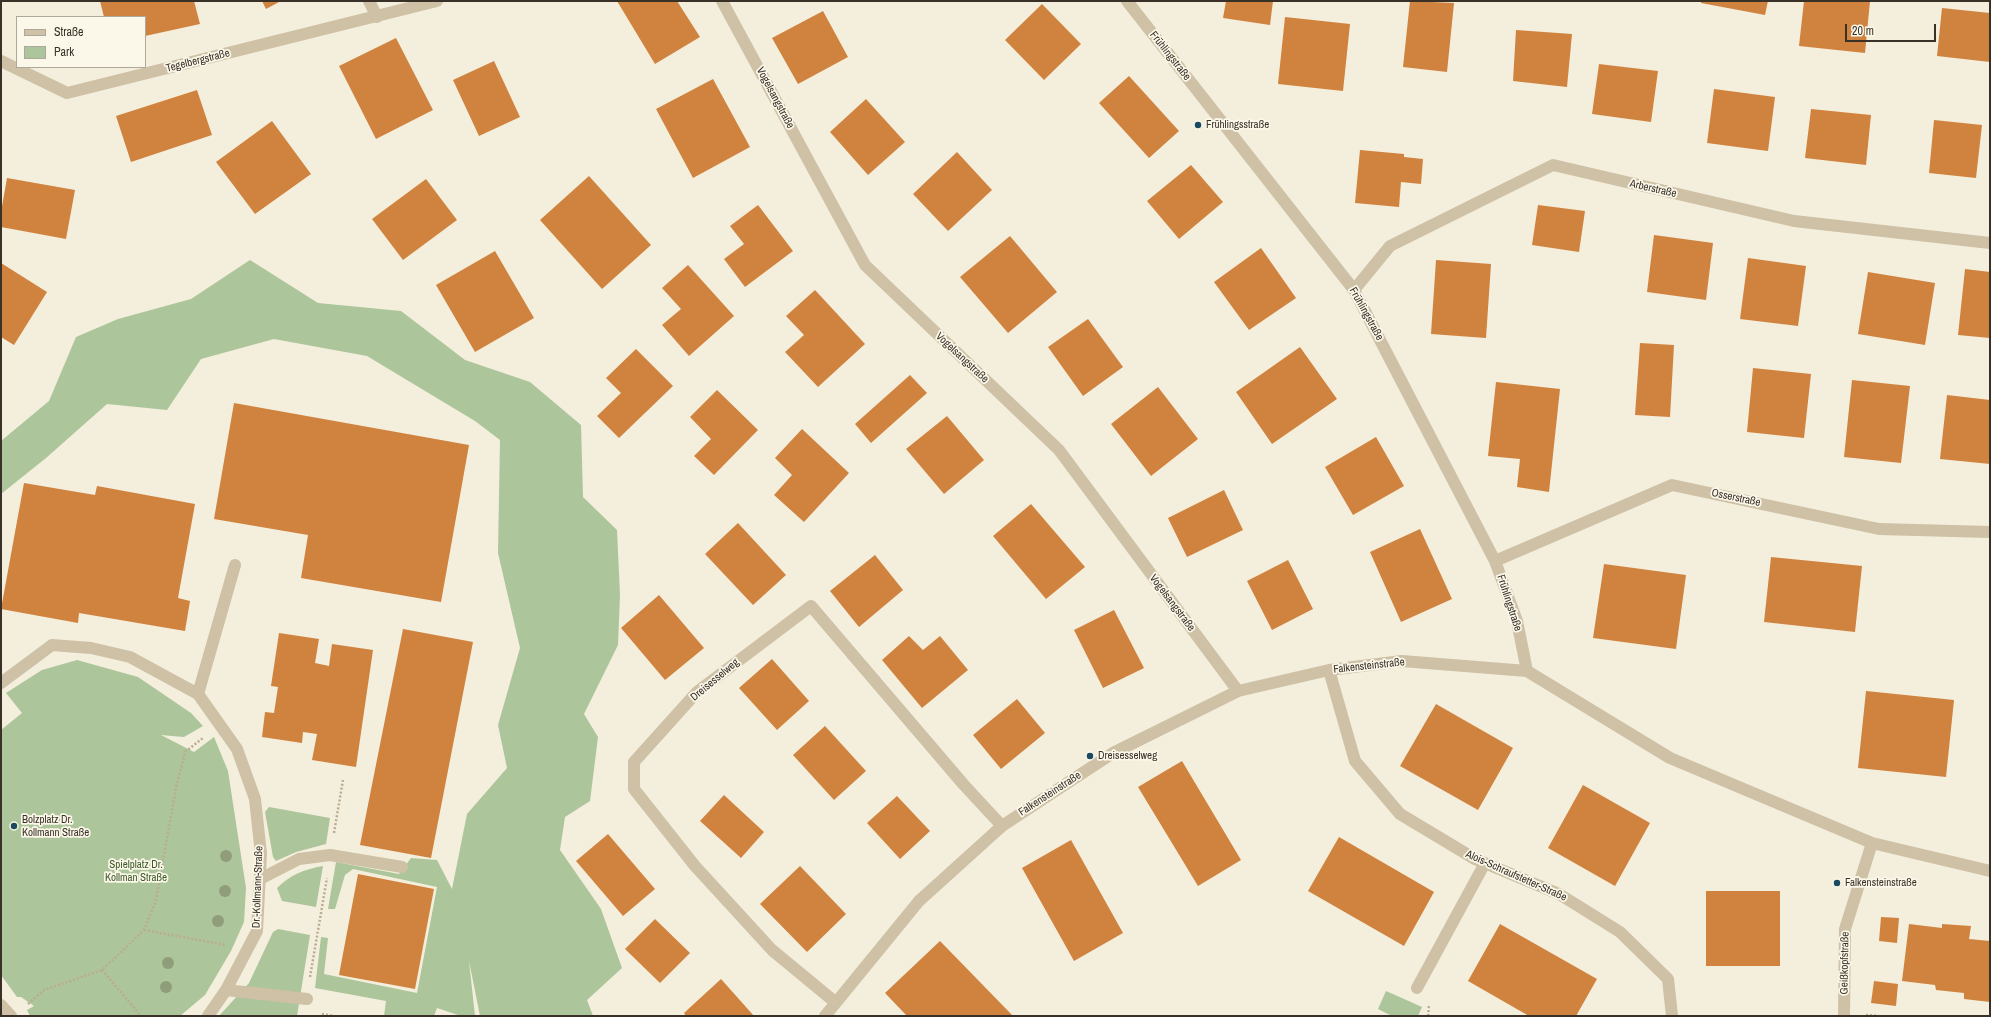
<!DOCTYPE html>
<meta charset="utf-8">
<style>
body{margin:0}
#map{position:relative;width:1991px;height:1017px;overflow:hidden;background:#f4eedc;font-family:"Archivo Narrow",sans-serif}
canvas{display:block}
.frame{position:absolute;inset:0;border:2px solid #393128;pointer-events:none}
.legend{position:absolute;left:16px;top:16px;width:130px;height:52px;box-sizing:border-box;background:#fbf7e9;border:1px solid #ada89c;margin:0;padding:5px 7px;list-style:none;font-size:12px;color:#393128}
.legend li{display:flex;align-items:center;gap:8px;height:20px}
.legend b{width:20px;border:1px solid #ada89c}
.scale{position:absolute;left:1845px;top:24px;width:91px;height:18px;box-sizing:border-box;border:2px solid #393128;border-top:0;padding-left:5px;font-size:12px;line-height:14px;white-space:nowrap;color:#393128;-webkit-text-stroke:3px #fbf7e9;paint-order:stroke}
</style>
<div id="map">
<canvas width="1991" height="1017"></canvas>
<div class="frame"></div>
<ul class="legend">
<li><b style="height:5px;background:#cec1a6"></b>Straße</li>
<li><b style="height:11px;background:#adc59a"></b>Park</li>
</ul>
<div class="scale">20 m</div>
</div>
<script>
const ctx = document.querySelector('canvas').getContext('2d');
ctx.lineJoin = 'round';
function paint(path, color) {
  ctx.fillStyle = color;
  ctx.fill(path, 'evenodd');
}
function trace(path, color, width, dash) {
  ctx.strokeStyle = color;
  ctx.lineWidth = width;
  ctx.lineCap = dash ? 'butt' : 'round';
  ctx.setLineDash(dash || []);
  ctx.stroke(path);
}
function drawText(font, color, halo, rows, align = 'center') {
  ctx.font = font + ' "Archivo Narrow",sans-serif';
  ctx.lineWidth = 3.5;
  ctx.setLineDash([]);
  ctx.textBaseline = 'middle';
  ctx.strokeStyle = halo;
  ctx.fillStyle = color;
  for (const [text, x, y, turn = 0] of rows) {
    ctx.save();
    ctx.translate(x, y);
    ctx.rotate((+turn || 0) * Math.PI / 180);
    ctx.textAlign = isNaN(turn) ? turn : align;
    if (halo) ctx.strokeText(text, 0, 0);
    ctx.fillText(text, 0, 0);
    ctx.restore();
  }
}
const green = new Path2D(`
 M 250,260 L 318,303 L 401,311 L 465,360 L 530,382 L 581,425 L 583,497 L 617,530 L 620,595 L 618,645 L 584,714 L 598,737 L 590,801 L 565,817 L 560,850 L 601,909 L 622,968 L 587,1000 L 593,1016 L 480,1016 L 469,961 L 475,1016 L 461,1016 L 437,1008 L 434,1016 L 384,1016 L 386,1001 L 315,988 L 321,937 L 328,938 L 324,974 L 417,993 L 437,887 L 353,869 L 345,875 L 335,909 L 328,909 L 336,862 L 399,874 L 411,858 L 437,860 L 452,889 L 467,814 L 507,768 L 498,725 L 520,648 L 498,553 L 500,440 L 475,421 L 367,356 L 274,339 L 201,359 L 167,410 L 107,404 L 46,458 L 1,494 L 1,441 L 49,401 L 76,337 L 118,319 L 191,299 Z
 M 77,660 L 138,677 L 191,713 L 203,726 L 184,737 L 161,735 L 194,752 L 214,737 L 228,771 L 246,888 L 244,922 L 231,951 L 205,995 L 180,1016 L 30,1016 L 27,1010 L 34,1006 L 21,997 L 17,997 L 1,975 L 1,730 L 22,713 L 6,693 L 42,670 Z
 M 269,807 L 330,818 L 326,844 L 296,852 L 276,861 L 273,857 L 265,812 Z
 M 323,866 L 316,907 L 282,901 L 277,888 C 290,875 305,869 323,866 Z
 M 278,929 L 310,935 L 297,1016 L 219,1016 L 249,983 L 273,932 Z
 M 1386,991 L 1422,1007 L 1418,1016 L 1392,1016 L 1378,1009 Z`);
const building = new Path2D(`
 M 100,1 L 194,1 L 200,24 L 145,36 L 145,17 L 104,17 Z
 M 262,1 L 281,1 L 266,9 Z
 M 617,1 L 677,1 L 700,37 L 655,64 Z
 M 1226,1 L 1273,1 L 1270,25 L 1223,18 Z
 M 1410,1 L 1454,3 L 1447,72 L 1403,67 Z
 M 1701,1 L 1768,1 L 1765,15 L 1701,3 Z
 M 1804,1 L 1870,1 L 1865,53 L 1799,46 Z
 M 1042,4 L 1081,44 L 1044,80 L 1005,40 Z
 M 1942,8 L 1990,13 L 1990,62 L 1937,56 Z
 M 823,11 L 848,57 L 798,84 L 772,38 Z
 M 1285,17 L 1350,24 L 1343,91 L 1278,84 Z
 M 1516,30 L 1572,34 L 1567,87 L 1513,81 Z
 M 396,38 L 433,110 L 376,139 L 339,66 Z
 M 494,61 L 520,117 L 479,136 L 453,80 Z
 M 1599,64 L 1658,71 L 1651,122 L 1592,114 Z
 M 1129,76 L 1179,131 L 1149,158 L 1099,103 Z
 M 713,79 L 750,147 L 693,178 L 656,109 Z
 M 1714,89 L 1775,97 L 1768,151 L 1707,143 Z
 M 197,90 L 212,135 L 131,162 L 116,116 Z
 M 866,99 L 905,142 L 868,175 L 830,132 Z
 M 1811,109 L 1871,115 L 1866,165 L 1805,158 Z
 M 1934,120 L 1982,125 L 1976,178 L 1929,173 Z
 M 272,121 L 311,174 L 255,214 L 216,162 Z
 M 1360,150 L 1404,154 L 1404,157 L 1423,159 L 1421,184 L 1401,182 L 1399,207 L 1355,203 Z
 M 957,152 L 992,190 L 948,231 L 913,194 Z
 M 1191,165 L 1223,202 L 1179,239 L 1147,201 Z
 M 589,176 L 651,245 L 602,289 L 540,220 Z
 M 7,178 L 75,190 L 66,239 L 1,227 L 1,212 Z
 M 426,179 L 457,220 L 403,260 L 372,219 Z
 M 758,205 L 793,251 L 745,287 L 724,259 L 744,244 L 730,226 Z
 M 1538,205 L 1585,211 L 1579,252 L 1532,245 Z
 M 1654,235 L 1713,243 L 1706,300 L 1647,292 Z
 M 1010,236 L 1057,292 L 1008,333 L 960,277 Z
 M 1261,248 L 1296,298 L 1249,330 L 1214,282 Z
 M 495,251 L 534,318 L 475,352 L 436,285 Z
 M 1748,258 L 1806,266 L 1798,326 L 1740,319 Z
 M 1436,260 L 1491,264 L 1486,338 L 1431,334 Z
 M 1,263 L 47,292 L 14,345 L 1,337 Z
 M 688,265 L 734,316 L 689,356 L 662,325 L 681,309 L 662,288 Z
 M 1965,269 L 1990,272 L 1990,338 L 1958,335 Z
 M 1868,272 L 1935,283 L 1925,345 L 1858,334 Z
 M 815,290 L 865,344 L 818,387 L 785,352 L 804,335 L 786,316 Z
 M 1088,319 L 1123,367 L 1083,396 L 1048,347 Z
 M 1640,343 L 1674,345 L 1670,417 L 1635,415 Z
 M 1300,347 L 1337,399 L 1272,444 L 1236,392 Z
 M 636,349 L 673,386 L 619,438 L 597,416 L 621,393 L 606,378 Z
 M 1753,368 L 1811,374 L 1804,438 L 1747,432 Z
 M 910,375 L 927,393 L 871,443 L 855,424 Z
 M 1852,380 L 1910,386 L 1901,463 L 1844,457 Z
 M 1496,382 L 1560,389 L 1549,492 L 1517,487 L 1520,459 L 1488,456 Z
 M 1158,387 L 1198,439 L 1151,476 L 1111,424 Z
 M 717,390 L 758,430 L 714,475 L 694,456 L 711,439 L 690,417 Z
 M 1947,395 L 1990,400 L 1990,464 L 1940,459 Z
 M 234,403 L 469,445 L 441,602 L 301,578 L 308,535 L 214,519 Z
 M 947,416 L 984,460 L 944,494 L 906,449 Z
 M 802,429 L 849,473 L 804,522 L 774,495 L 792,475 L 775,458 Z
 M 1376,437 L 1404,486 L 1353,515 L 1325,467 Z
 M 24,483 L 95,495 L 97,486 L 195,504 L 178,598 L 190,601 L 185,631 L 79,613 L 78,623 L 1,609 Z
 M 1224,490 L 1243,530 L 1187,557 L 1168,518 Z
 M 1031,504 L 1085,567 L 1046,599 L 993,536 Z
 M 738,523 L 786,575 L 753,605 L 705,554 Z
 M 1420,529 L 1452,599 L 1401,622 L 1370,552 Z
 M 875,555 L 903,590 L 859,627 L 830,591 Z
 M 1771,557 L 1862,566 L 1855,632 L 1764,622 Z
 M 1288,560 L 1313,609 L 1272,630 L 1247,581 Z
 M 1604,564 L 1686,575 L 1676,649 L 1593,638 Z
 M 659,595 L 704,648 L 665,680 L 621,628 Z
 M 1114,610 L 1144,668 L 1103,688 L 1074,630 Z
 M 403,629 L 473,642 L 431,858 L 360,845 Z
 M 279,633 L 319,639 L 315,663 L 329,666 L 332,644 L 373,650 L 356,767 L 312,760 L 317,734 L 303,732 L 302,743 L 262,737 L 265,712 L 274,713 L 278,687 L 271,686 Z
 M 909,636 L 923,650 L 940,636 L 968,670 L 922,708 L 882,660 Z
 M 772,659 L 809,701 L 777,730 L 739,688 Z
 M 1866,691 L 1954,700 L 1946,777 L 1858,768 Z
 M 1017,699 L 1045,733 L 1001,769 L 973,735 Z
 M 1436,704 L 1513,748 L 1478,810 L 1400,766 Z
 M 825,726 L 866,771 L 834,800 L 793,755 Z
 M 1182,761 L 1241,860 L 1198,886 L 1138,787 Z
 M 1583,785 L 1650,823 L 1615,886 L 1548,848 Z
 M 724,795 L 764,832 L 741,858 L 700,821 Z
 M 897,796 L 930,831 L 900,859 L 867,823 Z
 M 608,834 L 655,889 L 623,916 L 576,861 Z
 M 1339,837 L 1434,892 L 1404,946 L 1308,891 Z
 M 1071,840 L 1123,933 L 1074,961 L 1022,868 Z
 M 800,866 L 846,914 L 807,952 L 760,904 Z
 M 358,874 L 434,889 L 415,989 L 339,975 Z
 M 1706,891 L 1780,891 L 1780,966 L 1706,966 Z
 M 1881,917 L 1899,918 L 1897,943 L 1879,941 Z
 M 655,919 L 690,953 L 660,983 L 625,949 Z
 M 1500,924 L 1597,979 L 1576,1016 L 1529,1016 L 1468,981 Z
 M 1909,924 L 1942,928 L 1942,924 L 1971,926 L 1969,939 L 1990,941 L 1990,1002 L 1964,999 L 1964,993 L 1936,990 L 1935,985 L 1902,981 Z
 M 940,941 L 1013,1016 L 907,1016 L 885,993 Z
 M 721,979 L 754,1016 L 686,1016 L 684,1013 Z
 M 1874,981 L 1898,984 L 1896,1006 L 1871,1003 Z`);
const path = new Path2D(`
 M 334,833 L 343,780
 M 144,930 L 226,945
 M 102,970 L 141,1016
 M 310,977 L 327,878
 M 28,1004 L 44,990 L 102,970 L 144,930 L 156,900 L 176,788 L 185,752 L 203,738
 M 322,1014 L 333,1016
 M 1866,1015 L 1879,1016
 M 1428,1016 L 1429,1005`);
const minor = new Path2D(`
 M 369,1 L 377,17
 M 722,1 L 865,265 L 1059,450 L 1238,691
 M 1127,1 L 1354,290 L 1495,561 L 1517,621 L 1527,671
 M 1,61 L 67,93 L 437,1
 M 1354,290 L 1390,246 L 1553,165 L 1794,221 L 1990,243
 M 1495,561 L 1672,485 L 1879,529 L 1990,532
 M 1329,670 L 1355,761 L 1400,814 L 1475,859 L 1559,894 L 1620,932 L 1668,979 L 1672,1016
 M 1,683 L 52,645 L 91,648 L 130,657 L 198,694 L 237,749 L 255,799 L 261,854 L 257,931 L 226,990 L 208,1016
 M 198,694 L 235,565
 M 260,879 L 299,859 L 330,855 L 402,867
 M 1417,988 L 1485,863
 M 226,990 L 307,999
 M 835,1002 L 772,950 L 695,866 L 634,789 L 634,762 L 697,692 L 811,606 L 964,785 L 1002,826
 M 1,1005 L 11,1016
 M 825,1016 L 919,901 L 1002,826 L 1113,753 L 1238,691 L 1329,670 L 1402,661 L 1527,671 L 1670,758 L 1872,843 L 1990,871
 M 1844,1016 L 1845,929 L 1872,843`);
const trees = [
 [226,856],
 [225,891],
 [218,921],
 [168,963],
 [166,987]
];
const markers = [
 [1198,125,4,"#194a5f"],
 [1090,756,4,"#194a5f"],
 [14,826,4,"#194a5f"],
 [1837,883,4,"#194a5f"]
];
const streetNames = [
 ["Frühlingstraße",1170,56,52],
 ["Tegelbergstraße",198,61,-14],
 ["Vogelsangstraße",775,98,62],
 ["Arberstraße",1653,189,13],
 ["Frühlingstraße",1366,314,61],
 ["Vogelsangstraße",962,358,43],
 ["Osserstraße",1736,498,12],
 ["Vogelsangstraße",1172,603,53],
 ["Frühlingstraße",1509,603,72],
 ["Falkensteinstraße",1369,666,-6],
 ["Dreisesselweg",715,680,-40],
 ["Falkensteinstraße",1050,794,-33],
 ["Alois-Schraufstetter-Straße",1516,876,24],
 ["Dr.-Kollmann-Straße",258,887,-88],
 ["Geißkopfstraße",1845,963,-89]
];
const poiNames = [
 ["Frühlingsstraße",1206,125],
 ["Dreisesselweg",1098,756],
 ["Bolzplatz Dr.",22,820],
 ["Kollmann Straße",22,833],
 ["Falkensteinstraße",1845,883]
];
const parkNames = [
 ["Spielplatz Dr.",136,865],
 ["Kollman Straße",136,878]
];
paint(green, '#adc59a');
paint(building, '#d0833e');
trace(path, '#baac90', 2.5, [2, 2]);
trace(minor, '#cec1a6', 12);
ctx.fillStyle = '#8f9d7a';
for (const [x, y] of trees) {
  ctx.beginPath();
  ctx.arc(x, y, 6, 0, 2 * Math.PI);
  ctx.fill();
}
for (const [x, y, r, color] of markers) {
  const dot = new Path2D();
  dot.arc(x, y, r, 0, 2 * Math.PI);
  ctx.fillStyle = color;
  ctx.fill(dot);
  trace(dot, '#fbf7e9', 1.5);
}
drawText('11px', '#393128', '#fbf7e9', streetNames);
drawText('11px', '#393128', '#fbf7e9', poiNames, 'left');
drawText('11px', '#3d5a29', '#fbf7e9', parkNames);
</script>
